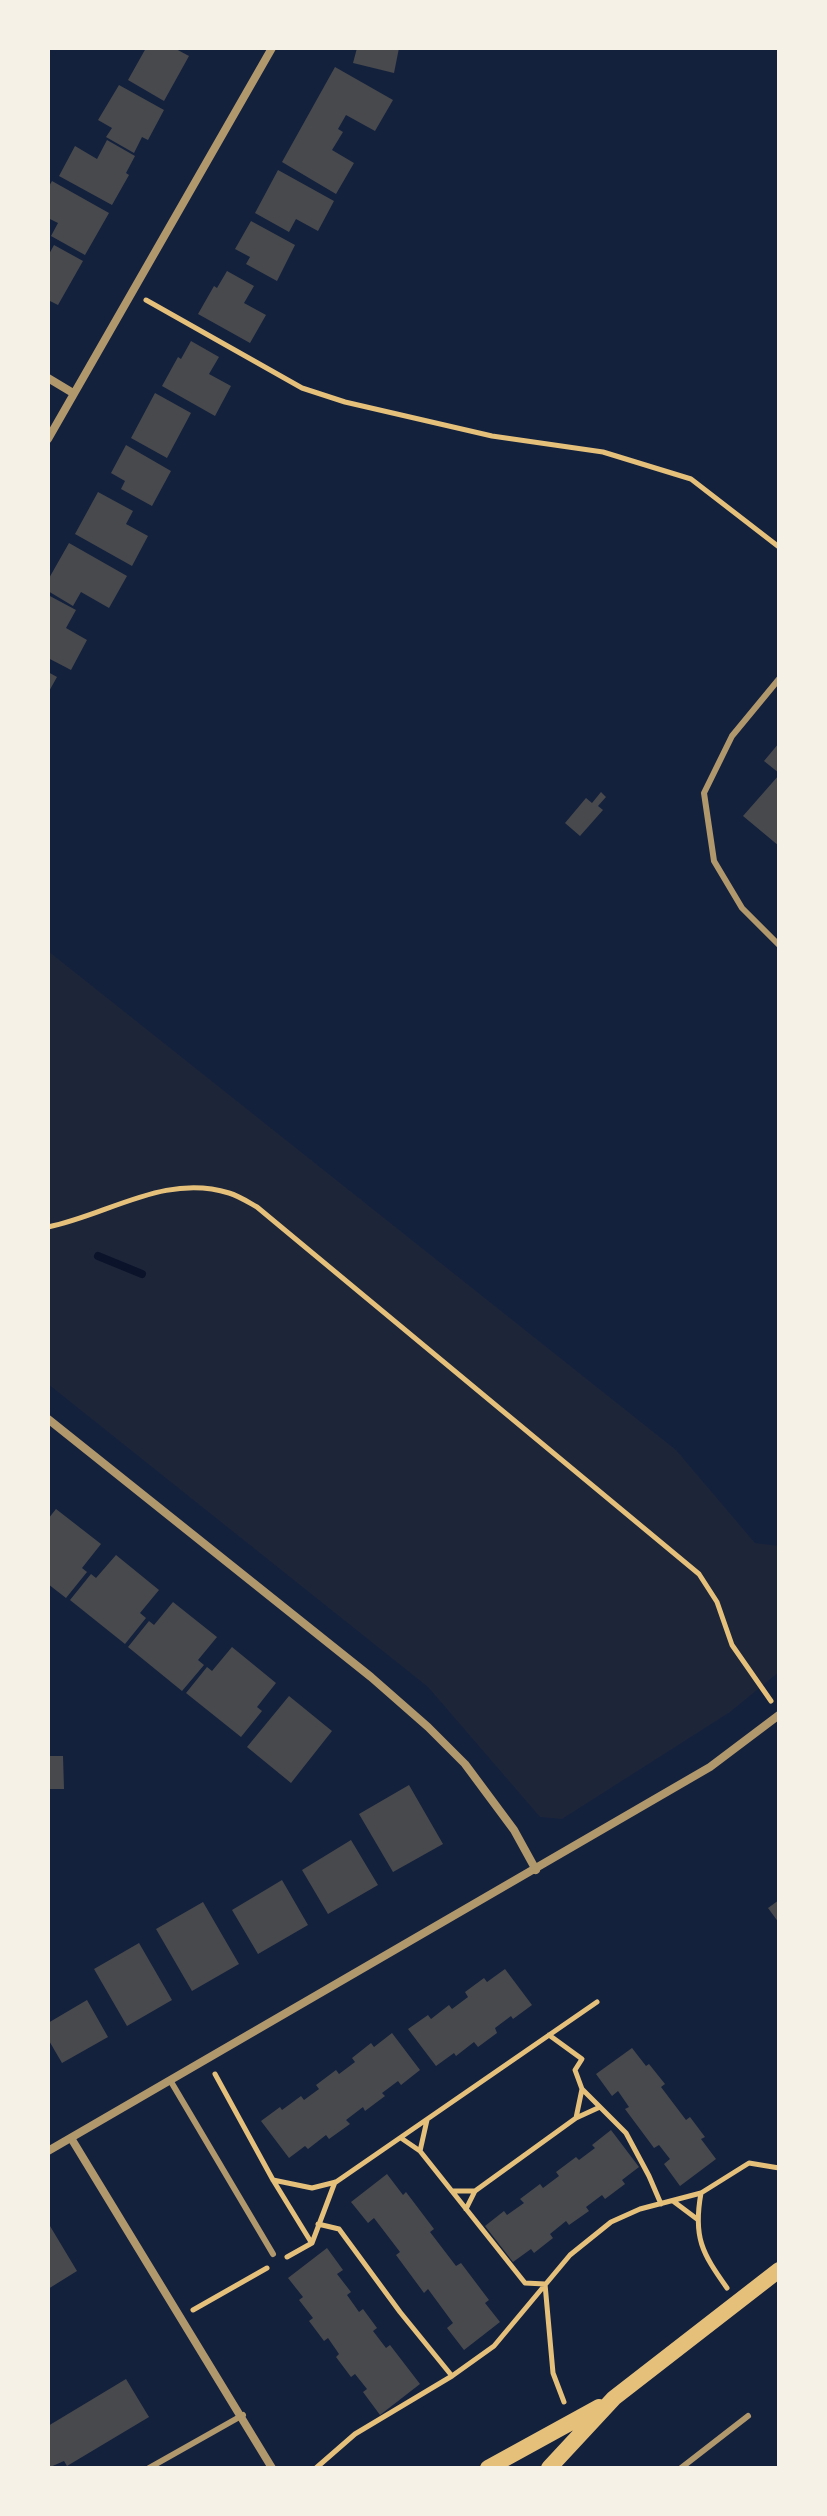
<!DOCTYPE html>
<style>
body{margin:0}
#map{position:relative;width:827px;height:2516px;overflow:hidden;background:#14213d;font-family:Arial,sans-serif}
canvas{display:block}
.frame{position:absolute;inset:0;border:50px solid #f6f1e7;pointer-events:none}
</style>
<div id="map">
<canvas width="827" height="2516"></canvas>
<div class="frame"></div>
</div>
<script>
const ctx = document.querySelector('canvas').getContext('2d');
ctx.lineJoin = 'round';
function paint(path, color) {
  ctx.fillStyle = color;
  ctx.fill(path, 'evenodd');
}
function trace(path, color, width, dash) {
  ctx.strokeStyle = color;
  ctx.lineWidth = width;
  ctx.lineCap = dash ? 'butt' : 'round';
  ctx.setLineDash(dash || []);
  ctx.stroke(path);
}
const green = new Path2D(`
 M 48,951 L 676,1450 L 755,1543 L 779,1546 L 779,1672 L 730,1712 L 562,1819 L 540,1817 L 428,1687 L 48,1384 Z`);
const stream = new Path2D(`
 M 98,1256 L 142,1274`);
const building = new Path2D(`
 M 146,48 L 174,48 L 189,56 L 164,101 L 128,80 Z
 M 357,48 L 399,48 L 394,73 L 353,63 Z
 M 335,67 L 393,100 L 375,131 L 346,115 L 338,129 L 343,132 L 332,150 L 354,163 L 336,194 L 282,162 Z
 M 119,85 L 164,110 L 148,140 L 142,137 L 134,153 L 106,137 L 112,128 L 98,120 Z
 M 107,140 L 135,156 L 126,173 L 129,175 L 112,205 L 59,176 L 75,146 L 97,159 Z
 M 278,170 L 334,201 L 318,231 L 296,219 L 289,232 L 255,213 Z
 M 52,181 L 109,213 L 85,255 L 51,236 L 58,223 L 48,218 L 48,188 Z
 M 251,221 L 295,245 L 277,281 L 246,264 L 250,257 L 235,249 Z
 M 54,245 L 83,261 L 58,305 L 48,300 L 48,256 Z
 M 227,271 L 254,286 L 244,303 L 266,315 L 250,343 L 198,314 L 214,286 L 217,288 Z
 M 191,341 L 219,357 L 209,374 L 231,386 L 215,416 L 162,386 L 178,357 L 181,359 Z
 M 155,393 L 191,413 L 167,458 L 131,438 Z
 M 126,445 L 171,471 L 152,506 L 121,489 L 125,481 L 111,473 Z
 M 98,492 L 133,511 L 126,524 L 148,536 L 132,566 L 75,534 Z
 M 69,543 L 127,576 L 109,608 L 81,592 L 73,606 L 48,591 L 48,580 Z
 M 48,595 L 76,610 L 66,628 L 87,640 L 71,670 L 48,658 Z
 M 48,672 L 57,677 L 48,693 Z
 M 779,743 L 779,773 L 764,761 Z
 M 779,775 L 779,846 L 743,816 Z
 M 601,792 L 606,797 L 598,806 L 603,810 L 580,836 L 565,823 L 586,798 L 592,803 Z
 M 56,1509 L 101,1544 L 82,1568 L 87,1572 L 66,1598 L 48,1584 L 48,1519 Z
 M 116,1555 L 159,1590 L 140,1613 L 146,1618 L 125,1644 L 70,1600 L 91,1574 L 96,1578 Z
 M 173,1602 L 217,1637 L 198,1660 L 204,1665 L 182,1691 L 128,1647 L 149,1621 L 154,1625 Z
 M 232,1647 L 276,1683 L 257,1707 L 262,1711 L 241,1737 L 186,1693 L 207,1667 L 212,1671 Z
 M 289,1696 L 332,1731 L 291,1783 L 247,1747 Z
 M 48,1756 L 63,1756 L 64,1789 L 48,1789 Z
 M 409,1785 L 443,1844 L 393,1872 L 359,1814 Z
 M 351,1840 L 378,1885 L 328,1914 L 302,1870 Z
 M 282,1880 L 308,1925 L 258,1954 L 232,1910 Z
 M 779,1900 L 779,1923 L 768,1908 Z
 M 203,1902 L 239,1964 L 192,1991 L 156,1929 Z
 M 139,1943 L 172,2000 L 127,2026 L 94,1969 Z
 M 505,1969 L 532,2005 L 513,2019 L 511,2016 L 495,2028 L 497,2033 L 478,2047 L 474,2042 L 456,2056 L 454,2053 L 436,2066 L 408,2029 L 428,2015 L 431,2019 L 449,2005 L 452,2009 L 468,1997 L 465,1992 L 484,1978 L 487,1982 Z
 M 87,2000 L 108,2037 L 62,2063 L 48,2039 L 48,2023 Z
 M 392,2033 L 420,2070 L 401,2085 L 398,2081 L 382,2093 L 385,2096 L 365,2111 L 363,2107 L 346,2120 L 350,2124 L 329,2139 L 326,2135 L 308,2149 L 305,2146 L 289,2158 L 261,2121 L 280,2107 L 282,2110 L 301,2096 L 304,2100 L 319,2089 L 316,2085 L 336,2070 L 339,2074 L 355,2062 L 352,2058 L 371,2043 L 374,2047 Z
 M 632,2048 L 646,2066 L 649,2064 L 665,2084 L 661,2087 L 686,2120 L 690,2117 L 705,2137 L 701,2139 L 716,2159 L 680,2186 L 664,2164 L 670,2159 L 659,2145 L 654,2148 L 625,2109 L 629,2107 L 618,2091 L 612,2096 L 596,2074 Z
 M 611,2130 L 639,2167 L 622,2180 L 625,2184 L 605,2199 L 602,2195 L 586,2207 L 589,2211 L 569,2225 L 566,2221 L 550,2234 L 553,2238 L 534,2253 L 531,2249 L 513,2262 L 485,2226 L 504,2211 L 507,2215 L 524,2203 L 520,2199 L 540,2184 L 543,2188 L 559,2176 L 556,2172 L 576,2157 L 579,2160 L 595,2148 L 592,2145 Z
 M 387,2174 L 403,2195 L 406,2192 L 434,2229 L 430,2232 L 456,2266 L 461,2263 L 489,2300 L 485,2303 L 500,2322 L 464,2350 L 447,2328 L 453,2323 L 428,2289 L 424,2293 L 396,2255 L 400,2252 L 374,2218 L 368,2223 L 351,2202 Z
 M 50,2226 L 77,2271 L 48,2289 L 48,2227 Z
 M 327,2248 L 343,2270 L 337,2274 L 351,2292 L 347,2295 L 359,2312 L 363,2309 L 377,2328 L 373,2331 L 386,2348 L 390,2345 L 420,2384 L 380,2415 L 363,2392 L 367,2389 L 355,2374 L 351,2377 L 336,2357 L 339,2354 L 328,2338 L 324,2341 L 309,2321 L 313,2318 L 299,2300 L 303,2297 L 288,2278 Z
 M 126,2379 L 149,2417 L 67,2466 L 64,2461 L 48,2468 L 48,2426 Z`);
const path = new Path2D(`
 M 146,300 L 302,388 L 345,402 L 492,436 L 603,452 L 691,479 L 779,547
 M 48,1227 C 108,1215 165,1173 229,1193 C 239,1196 248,1202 257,1207 L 699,1574 L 717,1602 L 732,1645 L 771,1701
 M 215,2074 L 273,2180 L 311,2242
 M 582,2089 L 626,2133 L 649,2176 L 661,2204
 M 576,2118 L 600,2107
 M 427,2120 L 420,2151 L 525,2283 L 545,2284 L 553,2373 L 564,2402
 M 401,2138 L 420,2151
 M 273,2180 L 312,2188 L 336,2182 L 597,2002
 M 452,2191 L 475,2191
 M 701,2193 C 693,2237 702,2253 727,2288
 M 673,2201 L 697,2219
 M 466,2209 L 475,2191 L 576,2118 L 582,2089 L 575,2070 L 582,2059 L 549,2035
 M 287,2257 L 312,2243 L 335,2182
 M 193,2310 L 267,2268
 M 452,2376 L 494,2346 L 570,2255 L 611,2222 L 640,2209 L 701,2193 L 749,2163 L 779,2168
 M 316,2468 L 355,2434 L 452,2376 L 400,2312 L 339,2229 L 318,2224`);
const service = new Path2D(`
 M 779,679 L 732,736 L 704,793 L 714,861 L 742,908 L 779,945
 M 170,2080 L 273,2254
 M 149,2468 L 243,2415
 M 681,2468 L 748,2416`);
const minor = new Path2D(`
 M 48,378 L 73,393
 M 48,439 L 272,48
 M 48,1419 L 371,1677 L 428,1727 L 465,1764 L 514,1830 L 536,1870
 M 71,2138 L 272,2468
 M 48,2151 L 710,1767 L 779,1715`);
const secondary = new Path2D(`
 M 488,2468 L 599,2407
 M 549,2468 L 614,2398 L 779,2270`);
paint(green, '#1d2539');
trace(stream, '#0b132b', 8);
paint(building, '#48494c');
trace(path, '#e5c07b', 5);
trace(service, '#b1986c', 6);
trace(minor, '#b1986c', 8);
trace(secondary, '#e5c07b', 16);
</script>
